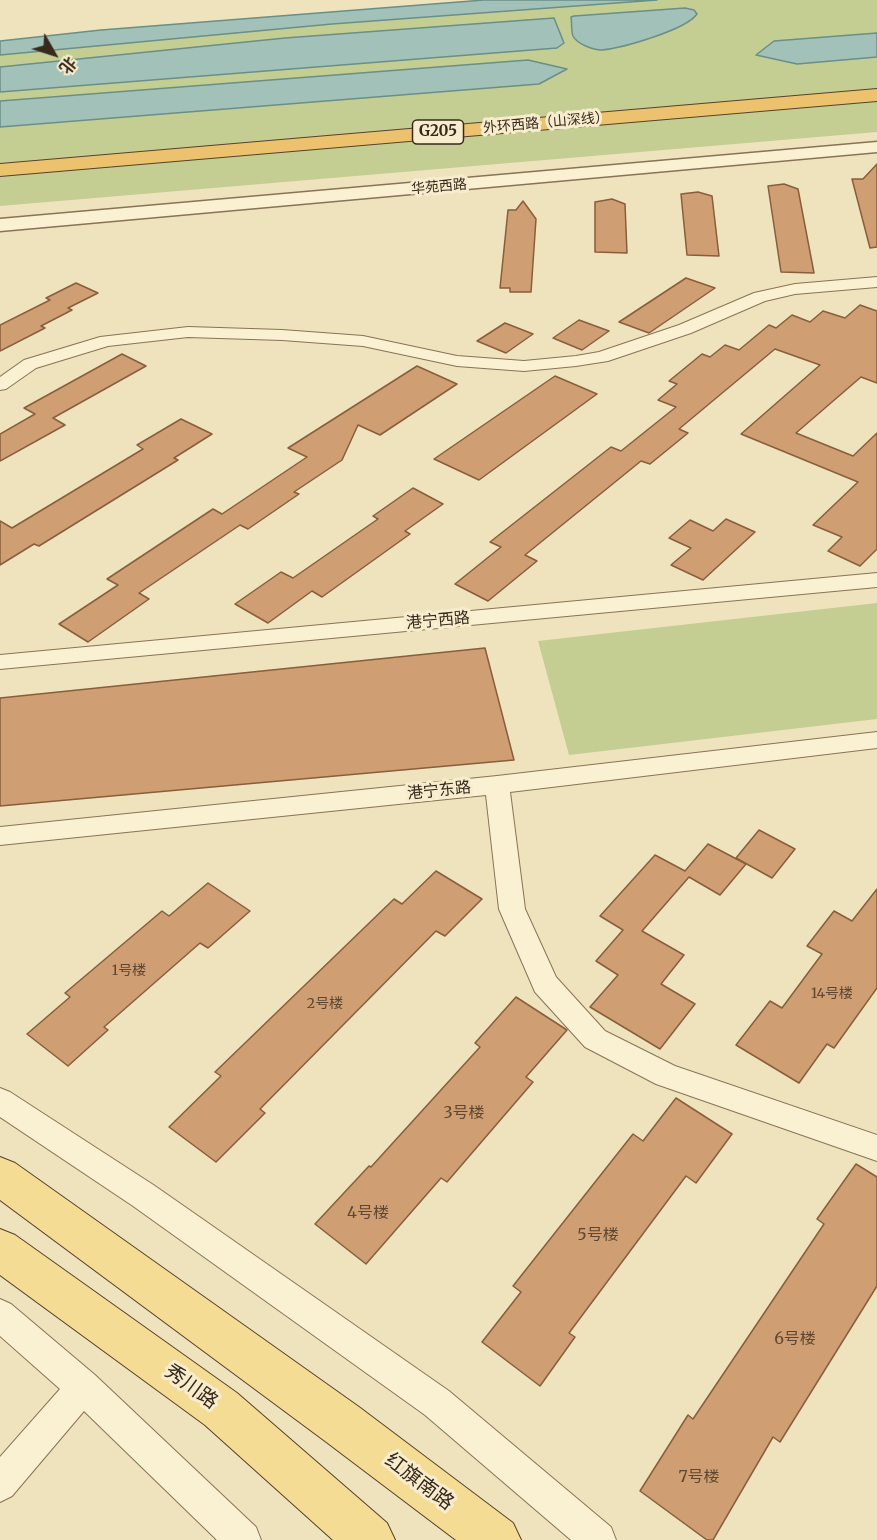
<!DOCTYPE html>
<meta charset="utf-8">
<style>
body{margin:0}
#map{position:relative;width:877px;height:1540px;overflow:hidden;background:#efe3be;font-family:Merriweather,"Noto Sans SC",serif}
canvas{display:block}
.north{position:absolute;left:24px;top:24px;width:60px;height:60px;-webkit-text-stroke:4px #f7edce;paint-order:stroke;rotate:129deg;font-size:16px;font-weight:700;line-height:24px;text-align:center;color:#372a1c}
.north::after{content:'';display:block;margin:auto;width:21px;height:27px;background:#372a1c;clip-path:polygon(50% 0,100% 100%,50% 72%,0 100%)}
</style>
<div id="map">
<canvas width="877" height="1540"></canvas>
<div class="north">北</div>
</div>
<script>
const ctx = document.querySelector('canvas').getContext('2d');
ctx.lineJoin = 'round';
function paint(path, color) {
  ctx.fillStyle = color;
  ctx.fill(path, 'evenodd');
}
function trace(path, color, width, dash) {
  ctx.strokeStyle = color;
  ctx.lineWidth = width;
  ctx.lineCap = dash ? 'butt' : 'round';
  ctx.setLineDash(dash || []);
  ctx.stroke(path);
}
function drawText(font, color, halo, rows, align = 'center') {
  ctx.font = font + ' Merriweather,"Noto Sans SC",serif';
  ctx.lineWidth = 6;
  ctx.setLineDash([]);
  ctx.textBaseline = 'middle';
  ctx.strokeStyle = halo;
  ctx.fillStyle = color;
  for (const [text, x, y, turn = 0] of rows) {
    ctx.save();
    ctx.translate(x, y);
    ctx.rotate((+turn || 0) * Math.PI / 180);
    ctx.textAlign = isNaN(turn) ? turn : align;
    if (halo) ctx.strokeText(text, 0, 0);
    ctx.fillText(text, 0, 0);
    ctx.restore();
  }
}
const green = new Path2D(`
 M 525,0 L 877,0 L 877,132 L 0,206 L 0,44 Z
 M 877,603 L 877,719 L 569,755 L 538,641 Z`);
const water = new Path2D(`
 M 484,0 L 657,0 L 332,24 L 0,55 L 0,41 L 101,30 Z
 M 685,8 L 694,10 L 697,14 C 686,30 622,48 602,50 C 593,50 577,44 573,36 C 571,31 572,22 571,17 L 574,16 Z
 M 554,18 L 564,43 L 557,48 L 0,92 L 0,67 L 285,38 Z
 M 877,33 L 877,57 L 797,64 L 756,55 L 774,41 Z
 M 528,60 L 567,69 L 539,84 L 0,127 L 0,101 Z`);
const building = new Path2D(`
 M 877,164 L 877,247 L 870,248 L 852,179 L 863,179 Z
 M 784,184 L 798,189 L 814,273 L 781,272 L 768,186 Z
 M 698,192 L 712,196 L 719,256 L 687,255 L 681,194 Z
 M 612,199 L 625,204 L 627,253 L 595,252 L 595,202 Z
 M 523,201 L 536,219 L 531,292 L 510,292 L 510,288 L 500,288 L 508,210 L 516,210 Z
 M 686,278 L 715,288 L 649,333 L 619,322 Z
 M 76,283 L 98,293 L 68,308 L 72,310 L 41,326 L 45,328 L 0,351 L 0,325 L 50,300 L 46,298 Z
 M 860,305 L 877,311 L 877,383 L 861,377 L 796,433 L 853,456 L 877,433 L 877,549 L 860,566 L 828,551 L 842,537 L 813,525 L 858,482 L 741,434 L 820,365 L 775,349 L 679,429 L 688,433 L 650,464 L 641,461 L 525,555 L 537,561 L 488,601 L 455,584 L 501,547 L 490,542 L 611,447 L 621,451 L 676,407 L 658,400 L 677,384 L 669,381 L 702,354 L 710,357 L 725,345 L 739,350 L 769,325 L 776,328 L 792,315 L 810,322 L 823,311 L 845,318 Z
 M 579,320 L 609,331 L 582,350 L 553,338 Z
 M 505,323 L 533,334 L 506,353 L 477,341 Z
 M 122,354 L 146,366 L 53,418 L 65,425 L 0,461 L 0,434 L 35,414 L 24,408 Z
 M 417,366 L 457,384 L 380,435 L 358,425 L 342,460 L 294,492 L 299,494 L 248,529 L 240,525 L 139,593 L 149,599 L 88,642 L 59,624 L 118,585 L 107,579 L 213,509 L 222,514 L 307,457 L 288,448 Z
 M 555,376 L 597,394 L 479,480 L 434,459 Z
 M 181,419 L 212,434 L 174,458 L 178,460 L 39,546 L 34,544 L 0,565 L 0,521 L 12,528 L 143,449 L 137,445 Z
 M 413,488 L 443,504 L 405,531 L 410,534 L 322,597 L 312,591 L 268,623 L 235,604 L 281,572 L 293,578 L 378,519 L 373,516 Z
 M 726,519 L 755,532 L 703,580 L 671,565 L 691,548 L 669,538 L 690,520 L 713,531 Z
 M 485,648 L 514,760 L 0,806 L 0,698 Z
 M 759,830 L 795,849 L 772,878 L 736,858 Z
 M 708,844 L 746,864 L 720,895 L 689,877 L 642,931 L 684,955 L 661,984 L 695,1004 L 660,1049 L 590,1007 L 618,975 L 596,961 L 623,930 L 600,916 L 655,855 L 685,871 Z
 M 436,871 L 482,899 L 445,936 L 436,931 L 260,1109 L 265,1113 L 216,1162 L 169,1127 L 221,1076 L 215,1072 L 394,899 L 402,904 Z
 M 208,883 L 250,911 L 208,948 L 200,943 L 104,1027 L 108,1030 L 68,1066 L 27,1034 L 70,997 L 65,993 L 162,911 L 169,916 Z
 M 877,889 L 877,988 L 834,1048 L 827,1044 L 799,1083 L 736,1045 L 770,1001 L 782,1008 L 822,954 L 807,946 L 834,911 L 852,921 Z
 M 516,997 L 567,1030 L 526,1077 L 533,1082 L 447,1182 L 441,1178 L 366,1264 L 315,1224 L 369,1166 L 371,1167 L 480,1047 L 475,1043 Z
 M 676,1098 L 732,1134 L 696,1183 L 686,1176 L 569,1333 L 575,1337 L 540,1386 L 482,1342 L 521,1292 L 513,1286 L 633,1134 L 643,1141 Z
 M 856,1164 L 877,1177 L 877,1286 L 780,1442 L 773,1437 L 713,1540 L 707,1540 L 640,1491 L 688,1415 L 693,1419 L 824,1224 L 817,1219 Z`);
const minor = new Path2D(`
 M 877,277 L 877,287 L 795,294 L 765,301 L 691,333 L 608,361 L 576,366 L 524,371 L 457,366 L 363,346 L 282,340 L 188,337 L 108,346 L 36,368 L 6,389 L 0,390 L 0,377 L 24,360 L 100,337 L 188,327 L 282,330 L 363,336 L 457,356 L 524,361 L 576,356 L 599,352 L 679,325 L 754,293 L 795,284 Z
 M 877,573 L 877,587 L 0,669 L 0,655 Z
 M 877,732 L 877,748 L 510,792 L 525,909 L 556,977 L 605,1031 L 675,1066 L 877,1135 L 877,1161 L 656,1084 L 585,1047 L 535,992 L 499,909 L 486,795 L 0,845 L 0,827 L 497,776 Z
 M 0,1088 L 10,1092 L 155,1186 L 449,1391 L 611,1527 L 616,1540 L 571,1540 L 425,1415 L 133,1206 L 0,1117 Z
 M 0,1299 L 11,1304 L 95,1375 L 256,1527 L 261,1540 L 217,1540 L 84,1411 L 12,1496 L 0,1502 L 0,1457 L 60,1389 L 0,1336 Z`);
const tertiary = new Path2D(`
 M 877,142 L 877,152 L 0,231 L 0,219 Z`);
const primary = new Path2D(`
 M 0,1157 L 15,1163 L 359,1407 L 513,1523 L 521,1540 L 456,1540 L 325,1441 L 0,1200 Z
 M 0,1229 L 15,1235 L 237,1393 L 387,1523 L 395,1540 L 333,1540 L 205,1425 L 0,1275 Z`);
const trunk = new Path2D(`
 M 877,89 L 877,101 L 0,176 L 0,164 Z`);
const farStreetnames = [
 ["外环西路（山深线）",546,123,-5],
 ["华苑西路",439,187,-5]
];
const numberNames = [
 ["1号楼",129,971],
 ["14号楼",832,994],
 ["2号楼",325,1004]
];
const shields = [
 [438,132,51]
];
const shieldNames = [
 ["G205",438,132]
];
const streetNames = [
 ["港宁西路",438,621,-5],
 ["港宁东路",439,791,-6]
];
const nearNumbernames = [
 ["3号楼",464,1113],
 ["4号楼",368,1213],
 ["5号楼",598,1235],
 ["6号楼",795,1339],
 ["7号楼",699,1477]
];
const nearStreetnames = [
 ["秀川路",191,1387,36],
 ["红旗南路",419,1482,37]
];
paint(green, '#c4ce92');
paint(water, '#a2c1b9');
trace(water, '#698f87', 1.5);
paint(building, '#cf9e72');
trace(building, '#885e3b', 1.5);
trace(minor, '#887356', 2);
trace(tertiary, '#887356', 3);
trace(primary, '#56412b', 2);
trace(trunk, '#56412b', 2);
paint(minor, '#faf0d2');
paint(tertiary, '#faf0d2');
paint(primary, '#f5dc94');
paint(trunk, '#ecc26f');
drawText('14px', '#372a1c', '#f7edce', farStreetnames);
drawText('14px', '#5d4732', null, numberNames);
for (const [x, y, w] of shields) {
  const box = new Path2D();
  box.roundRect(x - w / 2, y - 12, w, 24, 4.5);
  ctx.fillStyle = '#f7edce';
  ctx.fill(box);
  trace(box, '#372a1c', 1.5);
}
drawText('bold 15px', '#372a1c', null, shieldNames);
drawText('16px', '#372a1c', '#f7edce', streetNames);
drawText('16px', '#5d4732', null, nearNumbernames);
drawText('20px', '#372a1c', '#f7edce', nearStreetnames);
</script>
